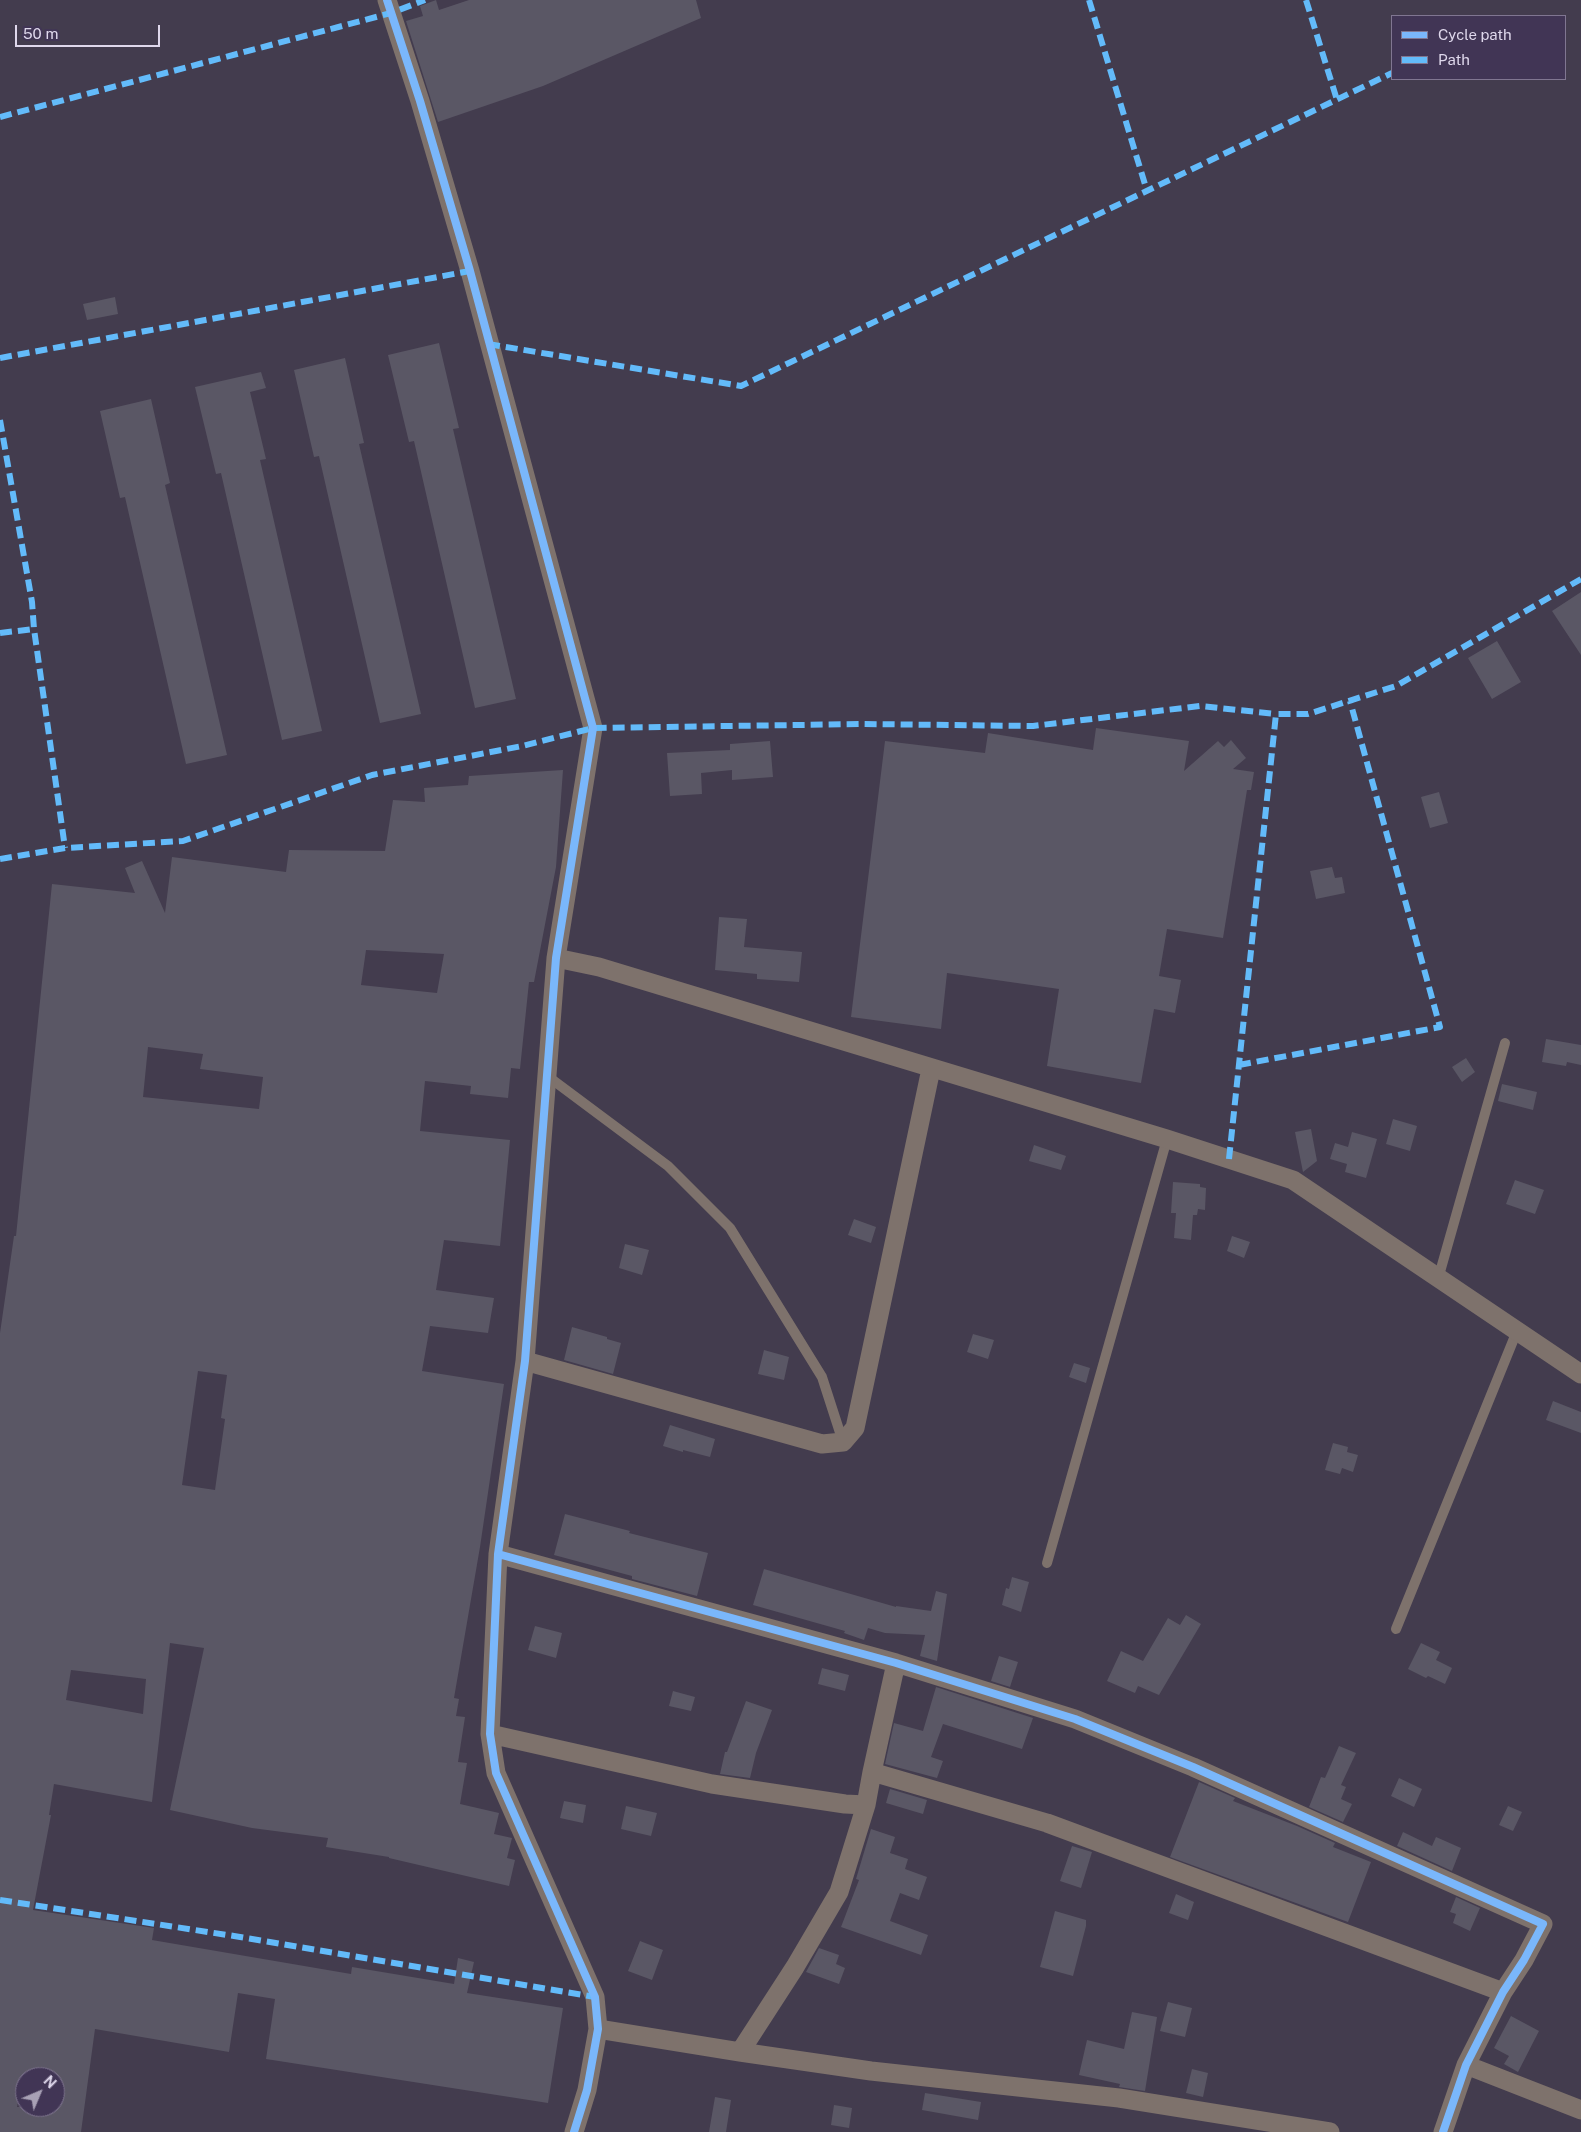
<!DOCTYPE html>
<style>
body{margin:0}
#map{position:relative;width:1581px;height:2132px;overflow:hidden;background:#433c4e;font-family:"Public Sans",sans-serif}
canvas{display:block}
.legend{position:absolute;left:1391px;top:15px;width:175px;height:65px;box-sizing:border-box;background:#413555;border:1px solid #807691;margin:0;padding:6px 9px;list-style:none;font-size:15px;color:#dfd8ec}
.legend li{display:flex;align-items:center;gap:10px;height:25px}
.legend b{width:25px;border:1px solid #807691}
.north{position:absolute;left:15px;top:2067px;width:50px;height:50px;box-sizing:border-box;background:#413555;border:1px solid #807691;border-radius:50%;rotate:45deg;font-size:14px;font-weight:700;line-height:20px;text-align:center;color:#dfd8ec}
.north::after{content:'';display:block;margin:auto;width:18px;height:22px;background:#a8a1b5;clip-path:polygon(50% 0,100% 100%,50% 72%,0 100%)}
.scale{position:absolute;left:15px;top:25px;width:145px;height:22px;box-sizing:border-box;border:2px solid #dfd8ec;border-top:0;padding-left:6px;font-size:15px;line-height:18px;white-space:nowrap;color:#dfd8ec;-webkit-text-stroke:4px #413555;paint-order:stroke}
</style>
<div id="map">
<canvas width="1581" height="2132"></canvas>
<ul class="legend">
<li><b style="height:6px;background:#7ab7fb"></b>Cycle path</li>
<li><b style="height:6px;background:#63bbfa"></b>Path</li>
</ul>
<div class="north">N</div>
<div class="scale">50 m</div>
</div>
<script>
const ctx = document.querySelector('canvas').getContext('2d');
ctx.lineJoin = 'round';
function paint(path, color) {
  ctx.fillStyle = color;
  ctx.fill(path, 'evenodd');
}
function trace(path, color, width, dash) {
  ctx.strokeStyle = color;
  ctx.lineWidth = width;
  ctx.lineCap = dash ? 'butt' : 'round';
  ctx.setLineDash(dash || []);
  ctx.stroke(path);
}
const building = new Path2D(`
 M 436,0 L 439,10 L 469,0 L 696,0 L 701,18 L 543,86 L 438,122 L 406,21 L 423,16 L 420,6 Z
 M 115,297 L 118,314 L 87,320 L 83,304 Z
 M 439,343 L 459,428 L 453,429 L 516,699 L 475,708 L 414,441 L 409,442 L 388,355 Z
 M 345,358 L 364,443 L 359,444 L 421,714 L 380,723 L 319,456 L 314,457 L 294,370 Z
 M 261,372 L 266,388 L 250,392 L 266,459 L 260,460 L 322,731 L 282,740 L 221,473 L 216,474 L 195,387 Z
 M 151,399 L 170,483 L 165,485 L 227,755 L 186,764 L 125,497 L 120,498 L 100,411 Z
 M 1581,592 L 1581,655 L 1552,611 Z
 M 1497,641 L 1521,682 L 1492,699 L 1468,658 Z
 M 1096,728 L 1189,741 L 1184,771 L 1218,741 L 1224,747 L 1231,740 L 1246,758 L 1233,769 L 1254,772 L 1251,790 L 1247,790 L 1223,938 L 1167,929 L 1159,976 L 1181,980 L 1175,1013 L 1154,1009 L 1141,1083 L 1047,1066 L 1059,989 L 947,973 L 941,1029 L 851,1017 L 885,741 L 985,753 L 988,733 L 1093,750 Z
 M 770,741 L 773,777 L 732,780 L 732,770 L 701,773 L 702,794 L 670,796 L 667,753 L 730,750 L 730,744 Z
 M 563,770 L 556,867 L 534,982 L 529,982 L 520,1069 L 511,1068 L 508,1098 L 470,1094 L 471,1086 L 425,1081 L 420,1131 L 510,1140 L 500,1246 L 444,1240 L 436,1290 L 494,1298 L 488,1333 L 430,1326 L 422,1371 L 504,1384 L 480,1547 L 454,1698 L 459,1699 L 456,1716 L 465,1717 L 458,1762 L 467,1763 L 460,1804 L 499,1813 L 494,1834 L 512,1838 L 507,1858 L 515,1860 L 509,1886 L 389,1858 L 389,1857 L 326,1847 L 328,1838 L 252,1828 L 170,1810 L 204,1648 L 170,1643 L 152,1802 L 54,1784 L 49,1815 L 51,1815 L 33,1910 L 154,1928 L 152,1940 L 351,1974 L 352,1967 L 454,1984 L 458,1958 L 474,1962 L 467,1993 L 563,2008 L 548,2103 L 266,2059 L 275,1999 L 238,1993 L 229,2052 L 95,2029 L 81,2132 L 0,2132 L 0,1333 L 14,1236 L 16,1236 L 52,884 L 135,893 L 125,868 L 142,861 L 165,913 L 172,857 L 286,872 L 289,850 L 385,851 L 393,800 L 425,802 L 424,788 L 468,785 L 469,776 ZM 366,950 L 444,954 L 437,993 L 361,985 ZM 148,1047 L 203,1054 L 200,1069 L 263,1077 L 259,1109 L 143,1097 ZM 198,1371 L 227,1375 L 221,1418 L 225,1419 L 215,1490 L 182,1485 ZM 71,1670 L 146,1679 L 143,1714 L 66,1700 ZM 22,2077 L 55,2077 L 55,2107 L 17,2107 Z
 M 1439,792 L 1448,823 L 1430,828 L 1421,797 Z
 M 1332,867 L 1335,878 L 1342,877 L 1345,893 L 1316,899 L 1310,871 Z
 M 719,917 L 747,919 L 744,947 L 802,952 L 799,982 L 757,979 L 757,974 L 715,970 Z
 M 1546,1039 L 1581,1045 L 1581,1065 L 1567,1062 L 1566,1066 L 1542,1062 Z
 M 1466,1058 L 1475,1072 L 1462,1082 L 1452,1067 Z
 M 1502,1084 L 1537,1092 L 1533,1110 L 1498,1101 Z
 M 1393,1119 L 1417,1126 L 1410,1151 L 1386,1144 Z
 M 1311,1129 L 1317,1161 L 1303,1172 L 1295,1132 Z
 M 1352,1132 L 1377,1139 L 1366,1178 L 1345,1172 L 1347,1164 L 1330,1159 L 1335,1143 L 1348,1147 Z
 M 1034,1145 L 1066,1156 L 1061,1170 L 1029,1161 Z
 M 1515,1180 L 1544,1190 L 1535,1214 L 1506,1204 Z
 M 1173,1182 L 1200,1184 L 1200,1187 L 1206,1188 L 1205,1210 L 1198,1209 L 1197,1215 L 1193,1215 L 1191,1240 L 1174,1238 L 1176,1213 L 1171,1213 Z
 M 854,1219 L 876,1227 L 871,1243 L 848,1235 Z
 M 1232,1236 L 1250,1242 L 1244,1258 L 1227,1251 Z
 M 625,1244 L 649,1250 L 642,1275 L 619,1268 Z
 M 572,1327 L 607,1337 L 607,1339 L 621,1343 L 613,1374 L 564,1360 Z
 M 973,1334 L 994,1340 L 988,1359 L 967,1352 Z
 M 764,1350 L 789,1357 L 784,1380 L 758,1374 Z
 M 1074,1363 L 1090,1368 L 1086,1383 L 1069,1377 Z
 M 1553,1401 L 1581,1412 L 1581,1433 L 1546,1420 Z
 M 670,1425 L 715,1439 L 710,1457 L 683,1450 L 683,1452 L 663,1446 Z
 M 1333,1443 L 1348,1447 L 1347,1452 L 1358,1455 L 1353,1472 L 1342,1468 L 1340,1474 L 1325,1470 Z
 M 565,1514 L 630,1531 L 629,1533 L 708,1553 L 697,1596 L 632,1579 L 632,1576 L 554,1555 Z
 M 764,1569 L 896,1607 L 896,1606 L 931,1611 L 936,1591 L 947,1594 L 937,1661 L 920,1656 L 925,1635 L 885,1633 L 868,1628 L 864,1640 L 844,1633 L 845,1631 L 753,1605 Z
 M 1012,1577 L 1029,1582 L 1021,1612 L 1002,1605 L 1006,1588 L 1009,1589 Z
 M 1186,1615 L 1201,1624 L 1159,1695 L 1138,1686 L 1135,1693 L 1107,1681 L 1121,1651 L 1143,1661 L 1168,1618 L 1180,1625 Z
 M 535,1626 L 562,1633 L 556,1658 L 528,1650 Z
 M 1421,1643 L 1440,1652 L 1436,1660 L 1452,1668 L 1445,1684 L 1428,1676 L 1426,1678 L 1408,1669 Z
 M 999,1656 L 1018,1662 L 1010,1687 L 991,1681 Z
 M 822,1668 L 849,1675 L 845,1691 L 818,1684 Z
 M 936,1687 L 1033,1718 L 1022,1749 L 943,1724 L 931,1757 L 943,1761 L 937,1778 L 885,1764 L 894,1723 L 923,1731 Z
 M 673,1691 L 695,1697 L 691,1711 L 669,1706 Z
 M 746,1701 L 772,1710 L 756,1753 L 750,1778 L 720,1774 L 725,1752 L 727,1752 Z
 M 1339,1746 L 1356,1753 L 1341,1785 L 1346,1787 L 1341,1799 L 1352,1804 L 1343,1822 L 1309,1807 L 1321,1777 L 1325,1778 Z
 M 1399,1778 L 1422,1789 L 1414,1807 L 1391,1796 Z
 M 1199,1782 L 1235,1798 L 1233,1801 L 1297,1826 L 1335,1843 L 1333,1847 L 1371,1862 L 1348,1922 L 1170,1857 Z
 M 890,1789 L 927,1800 L 923,1814 L 886,1803 Z
 M 564,1801 L 586,1805 L 583,1823 L 560,1818 Z
 M 626,1806 L 657,1813 L 651,1836 L 621,1829 Z
 M 1508,1806 L 1522,1812 L 1513,1831 L 1499,1825 Z
 M 871,1829 L 895,1837 L 890,1853 L 908,1859 L 905,1869 L 927,1877 L 919,1900 L 900,1893 L 890,1921 L 928,1935 L 921,1955 L 841,1927 L 859,1880 L 856,1879 Z
 M 1403,1832 L 1432,1846 L 1436,1837 L 1461,1848 L 1452,1871 L 1397,1846 Z
 M 1072,1846 L 1092,1852 L 1081,1888 L 1060,1881 Z
 M 1176,1894 L 1194,1902 L 1188,1920 L 1169,1913 Z
 M 1456,1897 L 1480,1908 L 1470,1931 L 1453,1923 L 1456,1914 L 1450,1912 Z
 M 1055,1911 L 1086,1920 L 1086,1926 L 1073,1976 L 1040,1967 Z
 M 640,1941 L 663,1950 L 652,1980 L 628,1971 Z
 M 819,1948 L 839,1955 L 836,1964 L 845,1968 L 839,1984 L 806,1972 Z
 M 1168,2002 L 1192,2008 L 1185,2037 L 1160,2031 Z
 M 1132,2012 L 1157,2017 L 1145,2091 L 1119,2087 L 1120,2084 L 1079,2075 L 1087,2040 L 1124,2049 Z
 M 1511,2016 L 1539,2031 L 1518,2072 L 1504,2064 L 1509,2056 L 1494,2048 Z
 M 1192,2069 L 1208,2073 L 1203,2097 L 1186,2093 Z
 M 925,2093 L 981,2102 L 978,2120 L 922,2110 Z
 M 715,2097 L 731,2100 L 726,2132 L 709,2132 Z
 M 834,2105 L 852,2108 L 849,2128 L 831,2125 Z`);
const service = new Path2D(`
 M 546,1075 L 668,1166 L 730,1228 L 822,1377 L 843,1442
 M 1438,1279 L 1505,1043
 M 1047,1563 L 1167,1139
 M 1396,1629 L 1517,1331`);
const minor = new Path2D(`
 M 387,0 L 420,101 L 470,271 L 593,728 L 556,958 L 525,1361 L 498,1554 L 490,1734 L 496,1773 L 595,1997 L 598,2029 L 587,2090 L 574,2132
 M 556,958 L 599,967 L 1167,1139 L 1293,1180 L 1581,1374
 M 525,1361 L 822,1444 L 843,1442 L 855,1428 L 931,1069
 M 498,1554 L 896,1663 L 1075,1719 L 1193,1767 L 1543,1924 L 1524,1960 L 1503,1992 L 1466,2065 L 1443,2132
 M 490,1734 L 712,1784 L 845,1804 L 866,1805
 M 872,1772 L 1047,1823 L 1503,1992
 M 598,2029 L 740,2052 L 871,2071 L 1119,2098 L 1330,2132
 M 740,2052 L 795,1967 L 839,1892 L 866,1805 L 872,1772 L 896,1663
 M 1466,2065 L 1581,2110`);
const quiet = new Path2D(`
 M 1089,0 L 1147,191
 M 1306,0 L 1337,100
 M 0,117 L 391,13 L 425,0
 M 488,344 L 741,386 L 1392,73
 M 0,358 L 470,271
 M 0,420 L 32,602 L 34,629 L 65,848
 M 0,633 L 34,629
 M 0,859 L 65,848 L 183,841 L 372,775 L 522,746 L 593,728 L 864,724 L 1033,726 L 1200,706 L 1276,714
 M 1239,1065 L 1440,1027 L 1350,701
 M 1229,1159 L 1276,714 L 1308,714 L 1396,686 L 1581,579
 M 0,1900 L 234,1936 L 595,1997`);
const cycleway = new Path2D(`
 M 387,0 L 420,101 L 470,271 L 593,728 L 556,958 L 525,1361 L 498,1554 L 490,1734 L 496,1773 L 595,1997 L 598,2029 L 587,2090 L 574,2132
 M 498,1554 L 896,1663 L 1075,1719 L 1193,1767 L 1543,1924 L 1524,1960 L 1503,1992 L 1466,2065 L 1443,2132`);
paint(building, '#5a5765');
trace(service, '#7e726c', 10);
trace(minor, '#7e726c', 19);
trace(quiet, '#63bbfa', 6, [12, 6]);
trace(cycleway, '#7ab7fb', 8);
</script>
